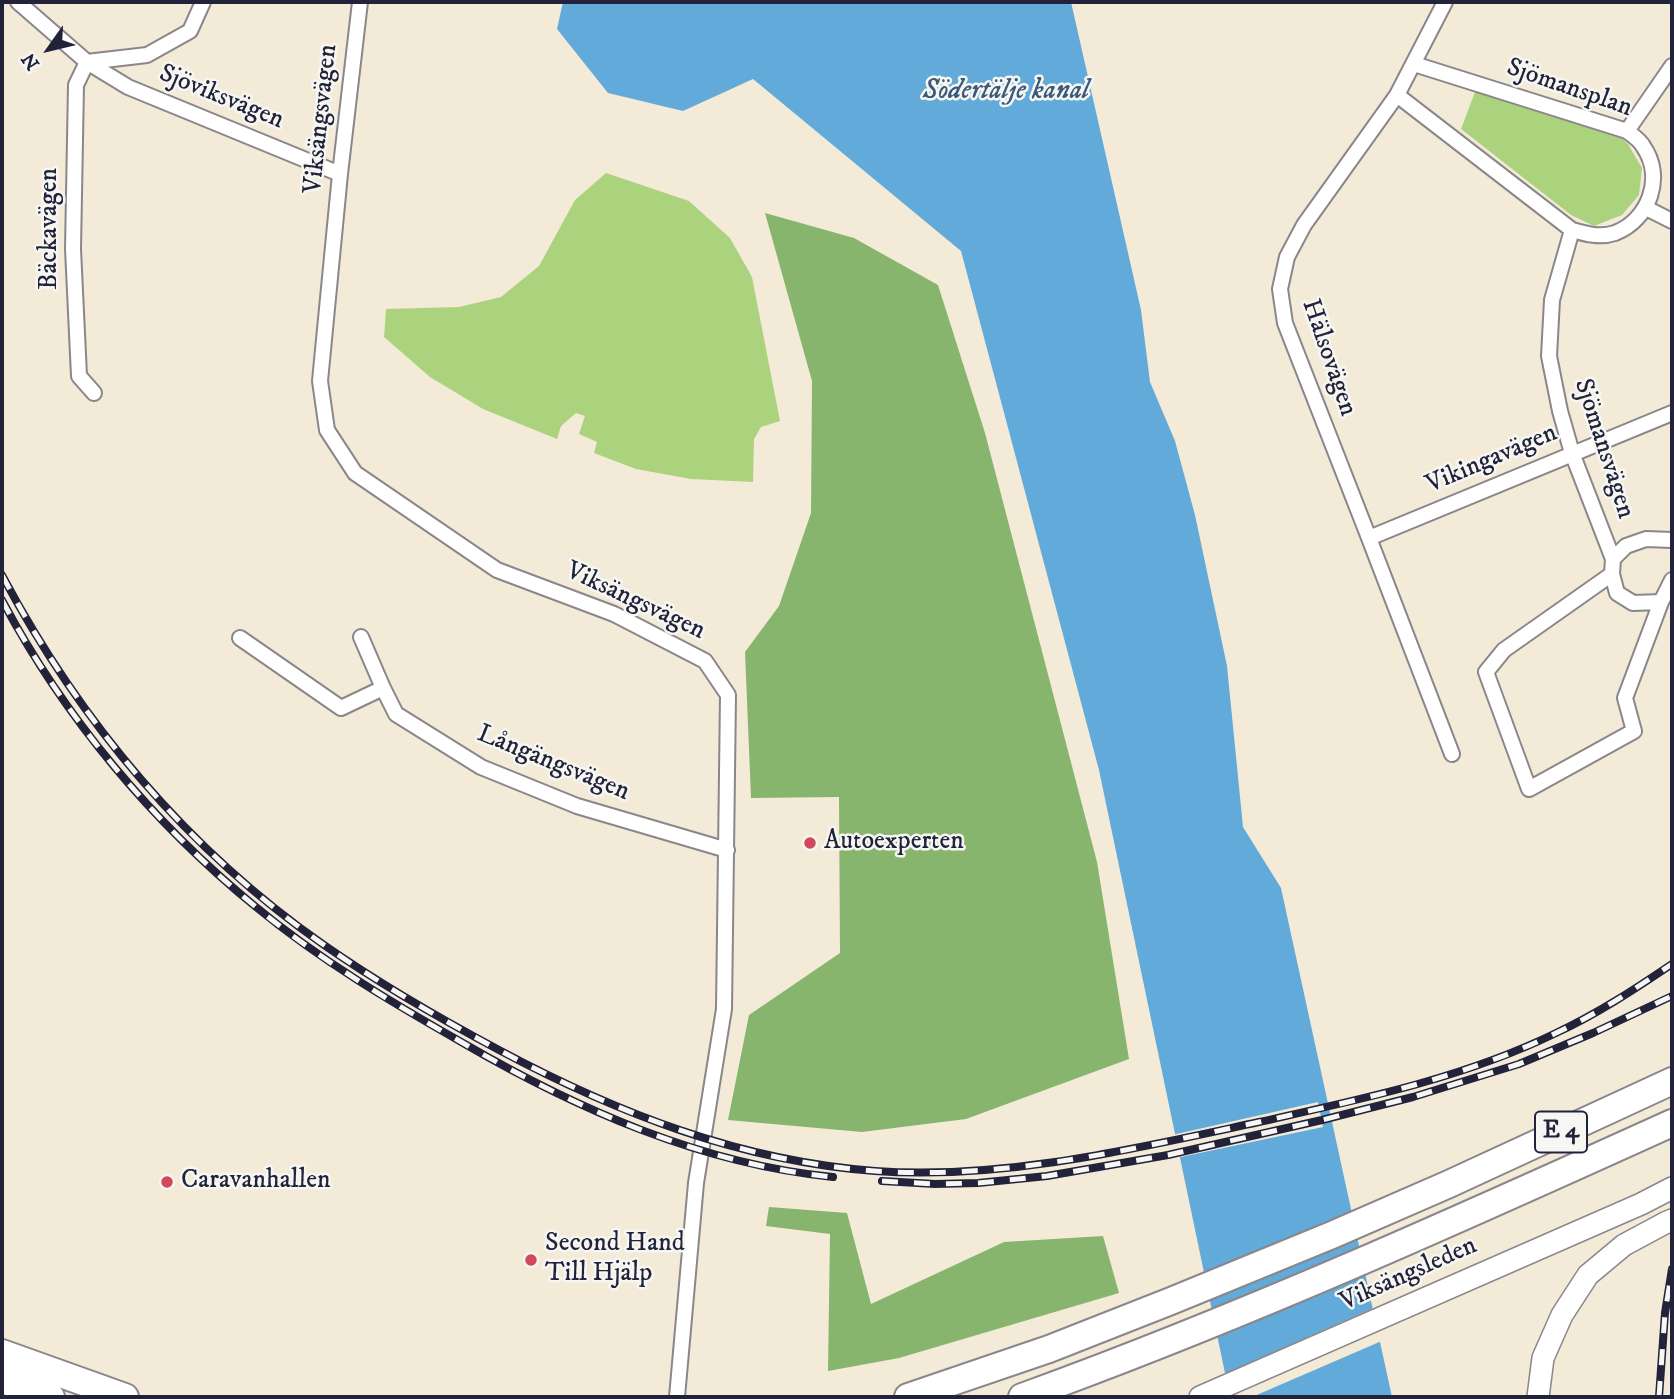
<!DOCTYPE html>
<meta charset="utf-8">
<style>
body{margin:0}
#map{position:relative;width:1674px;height:1399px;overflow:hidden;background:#f4ead8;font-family:"IM FELL DW Pica",serif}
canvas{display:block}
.frame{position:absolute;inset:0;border:4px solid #22223b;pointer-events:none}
.north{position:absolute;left:14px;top:14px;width:70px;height:70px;-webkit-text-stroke:5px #f6f6f2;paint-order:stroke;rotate:236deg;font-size:19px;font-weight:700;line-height:28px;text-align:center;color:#22223b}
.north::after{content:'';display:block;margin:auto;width:24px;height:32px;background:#22223b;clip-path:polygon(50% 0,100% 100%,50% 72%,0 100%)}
</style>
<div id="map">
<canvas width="1674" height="1399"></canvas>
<div class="frame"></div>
<div class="north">N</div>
</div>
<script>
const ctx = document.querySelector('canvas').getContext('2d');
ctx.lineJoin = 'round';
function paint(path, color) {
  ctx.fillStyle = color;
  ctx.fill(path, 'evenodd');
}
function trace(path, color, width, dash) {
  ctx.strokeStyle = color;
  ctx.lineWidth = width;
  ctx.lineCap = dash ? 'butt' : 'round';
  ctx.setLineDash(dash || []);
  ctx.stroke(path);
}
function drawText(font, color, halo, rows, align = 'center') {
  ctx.font = font + ' "IM FELL DW Pica",serif';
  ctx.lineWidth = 5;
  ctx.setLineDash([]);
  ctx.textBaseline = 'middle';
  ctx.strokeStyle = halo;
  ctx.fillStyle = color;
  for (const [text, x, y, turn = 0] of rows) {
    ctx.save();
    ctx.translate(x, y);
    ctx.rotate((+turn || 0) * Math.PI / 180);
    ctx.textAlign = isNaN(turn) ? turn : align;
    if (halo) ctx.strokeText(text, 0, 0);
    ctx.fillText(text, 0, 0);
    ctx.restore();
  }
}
const green = new Path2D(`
 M 1475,92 L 1611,129 L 1628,144 L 1642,168 L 1639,195 L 1622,215 L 1594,226 L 1571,215 L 1461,129 Z
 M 606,173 L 689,201 L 730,238 L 752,277 L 780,421 L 761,427 L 754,439 L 753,482 L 691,479 L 636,469 L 594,453 L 597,442 L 579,434 L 585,416 L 576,413 L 561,426 L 557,439 L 483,409 L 430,377 L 384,337 L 386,309 L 459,307 L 501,297 L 539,266 L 575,200 Z`);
const forest = new Path2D(`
 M 765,213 L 854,238 L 938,285 L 985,433 L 1097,862 L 1129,1059 L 966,1119 L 862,1132 L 728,1120 L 749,1015 L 840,953 L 839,797 L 751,798 L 745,652 L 779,606 L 811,513 L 812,381 Z
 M 769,1207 L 847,1213 L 871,1304 L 1004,1242 L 1103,1236 L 1119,1293 L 899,1358 L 828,1371 L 830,1234 L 766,1226 Z`);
const water = new Path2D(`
 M 563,2 L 1071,2 L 1141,310 L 1150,382 L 1175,441 L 1195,515 L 1227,666 L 1243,827 L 1281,888 L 1392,1397 L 1230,1397 L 1099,770 L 961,251 L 753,79 L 683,111 L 608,93 L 557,29 Z`);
const pier = new Path2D(`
 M 1318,1102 L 1323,1127 L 1176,1158 L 1172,1135 Z
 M 1376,1307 L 1384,1340 L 1252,1397 L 1226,1397 L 1222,1375 Z`);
const street = new Path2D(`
 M 18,2 L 87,62 L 128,87 L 340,174
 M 360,2 L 340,174 L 320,381 L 327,430 L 355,473 L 497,570 L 614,614 L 705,661 L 728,695 L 724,1009 L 696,1183 L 677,1397
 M 1445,2 L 1397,95 L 1304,225 L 1287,257 L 1280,289 L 1285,323 L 1369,538 L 1452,754
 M 87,62 L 76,85 L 73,249 L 79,376 L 94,393
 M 87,62 L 147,55 L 190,31 L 203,2
 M 1397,95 L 1572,230 C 1586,234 1600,238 1615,233 C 1649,220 1665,177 1643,146 C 1640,140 1632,135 1627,131 L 1414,64
 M 1627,131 L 1672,66
 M 1646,208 L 1672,221
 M 1572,230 L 1552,300 L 1549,356 L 1560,411 L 1572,453 L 1613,559 L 1612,574 L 1504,650 L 1486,672 L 1529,789 L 1634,731 L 1625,698 L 1661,602 L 1672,580
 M 1369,538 L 1672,413
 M 1613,559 L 1626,546 L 1646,539 L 1672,540
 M 1612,574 L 1617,593 L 1633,603 L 1661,602
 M 361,637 L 383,688
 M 240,638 L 341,708 L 383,688 L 396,714 L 481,767 L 577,806 L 727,850`);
const secondary = new Path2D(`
 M 1200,1397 L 1641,1204 L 1672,1188
 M 1538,1397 L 1543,1358 L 1562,1315 L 1588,1275 L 1624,1245 L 1665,1223 L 1672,1220`);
const highway = new Path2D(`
 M 2,1353 L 125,1397
 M 2,1380 L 51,1397
 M 908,1397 L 1049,1349 L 1171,1301 L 1332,1235 L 1449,1184 L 1672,1081
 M 1022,1397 C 1243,1317 1458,1220 1672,1123`);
const rail = new Path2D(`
 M 2,575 C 80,722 188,850 324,945 C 380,984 439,1018 499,1050 C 617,1113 740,1161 875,1171 C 1004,1180 1133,1149 1259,1122 C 1358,1100 1464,1078 1556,1033 C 1597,1014 1635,989 1672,964
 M 2,600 C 64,717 153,823 256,907 C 320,960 391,1002 463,1043 C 577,1109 701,1164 833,1177
 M 882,1181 L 935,1184 L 978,1183 L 1047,1176 L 1168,1155 L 1322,1120 L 1413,1097 L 1519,1064 L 1593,1033 L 1672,996
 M 1659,1397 L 1665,1313 L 1672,1269`);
const markers = [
 [810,843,7,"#d1495b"],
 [167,1182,7,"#d1495b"],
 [531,1260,7,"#d1495b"]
];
const shields = [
 [1561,1132,52]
];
const shieldNames = [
 ["E 4",1561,1132]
];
const streetNames = [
 ["Sjömansplan",1569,89,19],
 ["Sjöviksvägen",221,98,22],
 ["Viksängsvägen",322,119,-84],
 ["Bäckavägen",51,229,-90],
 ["Hälsovägen",1328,358,71],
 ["Sjömansvägen",1603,449,72],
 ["Vikingavägen",1492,460,-23],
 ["Viksängsvägen",635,602,25],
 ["Långängsvägen",553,764,22],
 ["Viksängsleden",1409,1275,-24]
];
const poiNames = [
 ["Autoexperten",824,843],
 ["Caravanhallen",181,1182],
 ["Second Hand",545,1245],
 ["Till Hjälp",545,1275]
];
const waterNames = [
 ["Södertälje kanal",1006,92]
];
paint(green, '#abd37e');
paint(forest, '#88b56d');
paint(water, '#62aad9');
paint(pier, '#f4ead8');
trace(street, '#8b868a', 18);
trace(secondary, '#8b868a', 24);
trace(highway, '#8b868a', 30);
trace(street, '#fff', 14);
trace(secondary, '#fff', 21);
trace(highway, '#fff', 26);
trace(rail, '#22223b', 8);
trace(rail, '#f6f6f2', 5, [16]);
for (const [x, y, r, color] of markers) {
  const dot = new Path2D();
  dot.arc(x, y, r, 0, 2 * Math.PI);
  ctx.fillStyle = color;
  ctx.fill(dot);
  trace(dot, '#f6f6f2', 2.5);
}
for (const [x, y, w] of shields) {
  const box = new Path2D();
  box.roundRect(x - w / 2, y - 20.5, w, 41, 5);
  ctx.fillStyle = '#f6f6f2';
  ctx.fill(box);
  trace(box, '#22223b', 2);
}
drawText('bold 24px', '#22223b', null, shieldNames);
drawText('26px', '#22223b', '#f6f6f2', streetNames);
drawText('26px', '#22223b', '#f6f6f2', poiNames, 'left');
drawText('italic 28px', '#3c587a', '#f6f6f2', waterNames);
</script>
